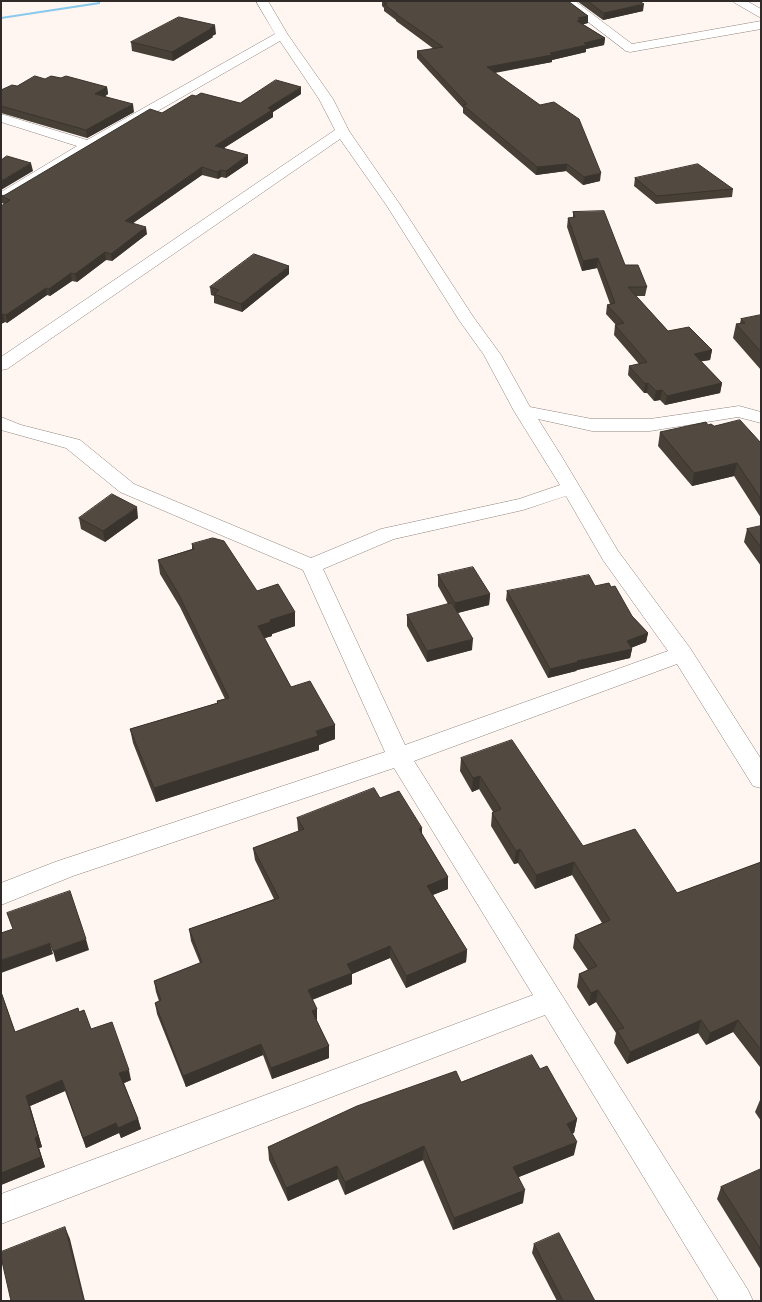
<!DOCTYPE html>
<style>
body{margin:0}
#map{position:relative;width:762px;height:1302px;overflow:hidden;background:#fff6f2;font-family:"IBM Plex Sans",sans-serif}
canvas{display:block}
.frame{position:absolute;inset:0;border:2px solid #302a28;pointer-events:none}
</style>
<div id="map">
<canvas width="762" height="1302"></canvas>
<div class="frame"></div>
</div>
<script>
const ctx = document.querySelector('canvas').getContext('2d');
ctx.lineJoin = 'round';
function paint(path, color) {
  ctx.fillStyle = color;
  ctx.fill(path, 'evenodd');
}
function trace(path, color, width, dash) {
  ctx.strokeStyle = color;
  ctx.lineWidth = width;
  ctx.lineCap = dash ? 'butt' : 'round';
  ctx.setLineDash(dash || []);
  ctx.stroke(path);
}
const stream = new Path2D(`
 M 99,2 L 100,2 L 100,4 L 1,19 L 1,17 Z`);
const minor = new Path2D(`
 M 256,1 L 268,1 L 288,35 L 333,99 L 349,131 L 401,206 L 474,318 L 501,355 L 530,407 L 592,419 L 650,419 L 739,406 L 761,412 L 761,423 L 738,417 L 650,431 L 592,431 L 538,419 L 562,457 L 618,551 L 690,648 L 761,759 L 761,788 L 753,786 L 677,664 L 414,761 L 748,1290 L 753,1301 L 719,1301 L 545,1015 L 1,1224 L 1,1194 L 533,995 L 394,768 L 73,876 L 1,905 L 1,883 L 55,862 L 385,752 L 303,570 L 120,492 L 66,448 L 1,430 L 1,417 L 21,425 L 80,440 L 134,484 L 311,558 L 381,529 L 519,499 L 560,485 L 514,411 L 484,355 L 459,320 L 387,206 L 340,139 L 7,369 L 1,370 L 1,357 L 335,130 L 319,99 L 280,41 L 93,148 L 6,201 L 1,202 L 1,192 L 77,146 L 1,122 L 1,114 L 87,140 L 275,34 ZM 566,496 L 603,560 L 668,651 L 405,745 L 323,569 L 394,539 L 523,510 Z
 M 561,1 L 575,1 L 632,44 L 761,21 L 761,29 L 630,52 L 626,51 Z
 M 733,1 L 747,1 L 761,9 L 761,18 L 735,3 Z`);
const wall = new Path2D(`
 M 382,1 L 568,1 L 588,16 L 588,23 L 583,24 L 605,38 L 604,45 L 586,49 L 586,52 L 552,60 L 552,62 L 495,73 L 600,181 L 583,185 L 566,171 L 536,175 L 463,113 L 463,108 L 417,58 L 417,51 L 434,49 L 396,21 L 396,20 L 384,11 L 384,8 L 382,6 Z
 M 577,1 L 639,1 L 643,11 L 603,20 Z
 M 216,34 L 212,36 L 213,37 L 173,61 L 132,51 L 131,42 Z
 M 61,78 L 107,87 L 108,94 L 105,96 L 134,112 L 87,138 L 1,113 L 1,90 L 45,79 Z
 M 301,94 L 273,112 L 273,117 L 224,148 L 248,163 L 226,178 L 221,177 L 218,179 L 202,175 L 133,223 L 147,234 L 112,261 L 106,260 L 77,282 L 72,281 L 50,296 L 47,295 L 7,323 L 5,322 L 1,324 L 4,204 L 2,203 L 1,196 L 5,195 L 162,113 L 196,96 L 240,103 Z
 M 635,178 L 733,189 L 732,197 L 656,204 L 634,186 Z
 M 573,212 L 647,287 L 645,296 L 636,296 L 668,331 L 712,350 L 710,360 L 701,361 L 722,383 L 720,393 L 665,405 L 660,400 L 654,401 L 647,393 L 644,393 L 628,375 L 629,366 L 639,364 L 614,335 L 615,325 L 616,325 L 606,314 L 607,305 L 610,304 L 597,268 L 582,271 L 567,227 L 568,218 L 573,218 Z
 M 289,274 L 242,312 L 214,303 L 214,296 L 211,295 L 210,287 Z
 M 761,315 L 761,370 L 733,338 L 736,324 L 740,323 L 741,319 Z
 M 708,425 L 761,443 L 761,518 L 734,476 L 692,486 L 658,446 L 660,432 Z
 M 79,518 L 138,518 L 105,542 L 81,529 Z
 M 761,526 L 761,566 L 744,542 L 747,529 Z
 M 192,544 L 257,591 L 295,612 L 295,626 L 272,634 L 272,636 L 264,638 L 291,687 L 335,725 L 335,739 L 319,745 L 319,750 L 156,802 L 133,743 L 130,729 L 217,703 L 217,701 L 225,699 L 180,607 L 160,574 L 158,560 L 192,549 Z
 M 438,575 L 490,594 L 489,605 L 457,613 L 472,650 L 427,662 L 407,626 L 407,615 L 448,604 L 438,586 Z
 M 595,586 L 611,587 L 632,616 L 648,633 L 646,642 L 631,648 L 632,649 L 630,658 L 577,670 L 576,671 L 548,678 L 506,600 L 507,591 Z
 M 461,758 L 583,846 L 677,893 L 761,862 L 761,1066 L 760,1067 L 733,1032 L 706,1045 L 698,1033 L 627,1064 L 614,1043 L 616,1033 L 596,1002 L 589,1006 L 577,987 L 579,974 L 588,970 L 573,948 L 575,935 L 602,923 L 572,875 L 535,889 L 518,863 L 514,864 L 491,826 L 492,813 L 493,812 L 479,789 L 472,792 L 460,771 Z
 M 380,798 L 422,828 L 422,834 L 448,877 L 448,889 L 433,895 L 467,950 L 466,962 L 406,988 L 390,958 L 352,974 L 352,984 L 312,1000 L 317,1009 L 317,1021 L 329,1046 L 329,1058 L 272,1079 L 263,1055 L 186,1087 L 157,1014 L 155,1003 L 159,1001 L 156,992 L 154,981 L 200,963 L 191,941 L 189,929 L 274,899 L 255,860 L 253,848 L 299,832 L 298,830 L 297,818 Z
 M 1,991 L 15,1032 L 79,1012 L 91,1029 L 131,1080 L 124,1083 L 138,1119 L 141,1129 L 121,1138 L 119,1133 L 86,1148 L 65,1091 L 30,1106 L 42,1147 L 39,1148 L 45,1167 L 1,1185 Z
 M 540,1069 L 577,1119 L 574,1133 L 572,1133 L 574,1155 L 519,1177 L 523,1203 L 453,1230 L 423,1160 L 345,1195 L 338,1179 L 288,1201 L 269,1160 L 268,1147 L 461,1082 Z
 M 760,1100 L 761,1100 L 761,1121 L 755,1112 Z
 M 761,1169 L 761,1270 L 717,1199 L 721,1187 Z
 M 534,1244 L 595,1301 L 557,1301 L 532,1253 Z`);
const shadedWall = new Path2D(`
 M 644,4 L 643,11 L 603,20 L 604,13 Z
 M 588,16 L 588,23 L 581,25 L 577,21 L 578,18 Z
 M 215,25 L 216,34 L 212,36 L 213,37 L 173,61 L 172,52 Z
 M 605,38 L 604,45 L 586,49 L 586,52 L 552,60 L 552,62 L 486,74 L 487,67 L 550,53 L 584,43 Z
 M 107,87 L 108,94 L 97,102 L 95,94 Z
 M 301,87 L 301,94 L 273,112 L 273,117 L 216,153 L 215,146 L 268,108 Z
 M 133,104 L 134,112 L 87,138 L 86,130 Z
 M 248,155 L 248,163 L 226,178 L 226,171 Z
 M 31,163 L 33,171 L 1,190 L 1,181 Z
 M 567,164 L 566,171 L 536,175 L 537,167 Z
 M 202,167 L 202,175 L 126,228 L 125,221 Z
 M 221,170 L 221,177 L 218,179 L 217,172 Z
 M 601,173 L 600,181 L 583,185 L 584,177 Z
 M 146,227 L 147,234 L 112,261 L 111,254 Z
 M 105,252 L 106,260 L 77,282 L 75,274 Z
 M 598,258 L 597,268 L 582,271 L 583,261 Z
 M 289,266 L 289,274 L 242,312 L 241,304 Z
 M 71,273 L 72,281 L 50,296 L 49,289 Z
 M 46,288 L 47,295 L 7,323 L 6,315 Z
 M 3,314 L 5,322 L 1,324 L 1,315 Z
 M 712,350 L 710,360 L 692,363 L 694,354 Z
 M 648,383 L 647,393 L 644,393 L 645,384 Z
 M 722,383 L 720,393 L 665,405 L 667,396 Z
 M 662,390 L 660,400 L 654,401 L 656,391 Z
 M 737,463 L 734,476 L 692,486 L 694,473 Z
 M 137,507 L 138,518 L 105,542 L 103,531 Z
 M 490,594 L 489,605 L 454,614 L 455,603 Z
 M 295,612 L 295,626 L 272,634 L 272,636 L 259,640 L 258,626 L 270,620 Z
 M 648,633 L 646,642 L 625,650 L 627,641 Z
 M 473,639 L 472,650 L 427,662 L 427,651 Z
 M 632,649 L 630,658 L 577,670 L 576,671 L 548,678 L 550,669 L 577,661 Z
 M 335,725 L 335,739 L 319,745 L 319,750 L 156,802 L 154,788 Z
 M 480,776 L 479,789 L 472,792 L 473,778 Z
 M 422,828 L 422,840 L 419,829 Z
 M 520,849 L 518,863 L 514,864 L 516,851 Z
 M 574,862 L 572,875 L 535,889 L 536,875 Z
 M 448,877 L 448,889 L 427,897 L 427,886 Z
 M 86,939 L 89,950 L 56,962 L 53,951 Z
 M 50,943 L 53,954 L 1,973 L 1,960 Z
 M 390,946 L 390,958 L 352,974 L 352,984 L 309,1001 L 308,990 L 347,964 Z
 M 467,950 L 466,962 L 406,988 L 406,976 Z
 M 598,990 L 596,1002 L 589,1006 L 591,993 Z
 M 317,1009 L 317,1021 L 313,1022 L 312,1011 Z
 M 701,1020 L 698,1033 L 627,1064 L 630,1052 Z
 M 738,1020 L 733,1032 L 706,1045 L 710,1033 Z
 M 261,1044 L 263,1055 L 186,1087 L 183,1076 Z
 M 329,1046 L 329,1058 L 272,1079 L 271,1068 Z
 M 129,1070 L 131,1080 L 122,1084 L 119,1073 Z
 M 62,1080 L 65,1091 L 30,1106 L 42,1147 L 39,1148 L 45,1167 L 1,1185 L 1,1173 L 26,1096 Z
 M 138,1119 L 141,1129 L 121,1138 L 118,1128 Z
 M 577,1119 L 574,1133 L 564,1137 L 567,1124 Z
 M 116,1123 L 119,1133 L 86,1148 L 83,1138 Z
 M 577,1142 L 574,1155 L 511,1180 L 513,1167 Z
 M 424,1146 L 423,1160 L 345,1195 L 345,1182 Z
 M 337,1166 L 338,1179 L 288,1201 L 286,1188 Z
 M 525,1190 L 523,1203 L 453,1230 L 454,1218 Z
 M 65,1227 L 70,1239 L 85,1301 L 84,1301 Z`);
const building = new Path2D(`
 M 384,1 L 568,1 L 588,16 L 578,18 L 581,20 L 577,21 L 605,38 L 584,43 L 587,45 L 550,53 L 552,55 L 487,67 L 540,105 L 554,102 L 579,119 L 601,173 L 584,177 L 567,164 L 537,167 L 463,105 L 467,104 L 417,51 L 443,47 L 396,14 L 397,14 L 384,4 L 387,4 Z
 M 588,1 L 639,1 L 644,4 L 604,13 Z
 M 179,17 L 215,25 L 210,28 L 212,28 L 172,52 L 131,42 Z
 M 35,76 L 45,79 L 51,76 L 61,78 L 66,76 L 107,87 L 95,94 L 133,104 L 86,130 L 1,106 L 1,90 L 12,85 L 17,86 Z
 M 276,80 L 301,87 L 268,108 L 272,110 L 215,146 L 248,155 L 226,171 L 221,170 L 217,172 L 202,167 L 125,221 L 146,227 L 111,254 L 105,252 L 75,274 L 71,273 L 49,289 L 46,288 L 6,315 L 3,314 L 1,315 L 1,206 L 10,200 L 1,196 L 5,195 L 150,109 L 162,113 L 192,95 L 196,96 L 201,93 L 240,103 Z
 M 7,156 L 31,163 L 1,181 L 1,158 L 2,159 Z
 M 698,164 L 733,189 L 657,196 L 635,178 Z
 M 604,211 L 625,265 L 638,265 L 647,287 L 628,287 L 668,331 L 689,327 L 712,350 L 694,354 L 722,383 L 667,396 L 662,390 L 656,391 L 648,383 L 645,384 L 629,366 L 647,362 L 615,325 L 624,323 L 607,305 L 615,303 L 598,258 L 583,261 L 568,218 L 575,217 L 573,212 Z
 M 254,254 L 289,266 L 241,304 L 214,294 L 219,290 L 210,287 Z
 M 761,315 L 761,352 L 736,324 L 745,323 L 741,319 Z
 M 740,420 L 761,443 L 761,499 L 737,463 L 694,473 L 660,432 L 706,422 L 708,425 L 711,424 L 714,426 Z
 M 112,494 L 137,507 L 103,531 L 79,518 Z
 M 761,526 L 761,547 L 747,529 Z
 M 213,538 L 224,541 L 257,591 L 278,584 L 295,612 L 270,620 L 271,622 L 258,626 L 291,687 L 310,681 L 335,725 L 316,731 L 318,736 L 154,788 L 130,729 L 218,703 L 217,701 L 229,698 L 178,593 L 158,560 L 194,549 L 192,544 Z
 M 473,567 L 490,594 L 455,603 L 438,575 Z
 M 589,575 L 595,586 L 609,583 L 611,587 L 615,586 L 632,616 L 648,633 L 627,641 L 632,649 L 577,661 L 578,662 L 550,669 L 507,591 Z
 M 452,603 L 473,639 L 427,651 L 407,615 Z
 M 512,740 L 583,846 L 635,829 L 677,893 L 761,862 L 761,1050 L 738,1020 L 710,1033 L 701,1020 L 630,1052 L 617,1030 L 624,1028 L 598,990 L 591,993 L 579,974 L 597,966 L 575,935 L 610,920 L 574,862 L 536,875 L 520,849 L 516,851 L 492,813 L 501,809 L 480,776 L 473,778 L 461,758 Z
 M 374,788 L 380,798 L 399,791 L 422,828 L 419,829 L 448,877 L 427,886 L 467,950 L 406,976 L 390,946 L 347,964 L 352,973 L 308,990 L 317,1009 L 312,1011 L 329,1046 L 271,1068 L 261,1044 L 183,1076 L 155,1003 L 161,1000 L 154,981 L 202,962 L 189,929 L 279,898 L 253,848 L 304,829 L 297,818 Z
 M 70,891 L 86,939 L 53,951 L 50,943 L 1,960 L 1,933 L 13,929 L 7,913 Z
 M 1,992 L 15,1032 L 78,1008 L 79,1012 L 84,1010 L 91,1029 L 112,1022 L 129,1070 L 119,1073 L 138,1119 L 118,1128 L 116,1123 L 83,1138 L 62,1080 L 26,1096 L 38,1136 L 35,1138 L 41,1157 L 1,1173 Z
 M 532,1055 L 540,1069 L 547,1066 L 577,1119 L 567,1124 L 577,1142 L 513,1167 L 525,1190 L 454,1218 L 424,1146 L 345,1182 L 337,1166 L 286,1188 L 268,1147 L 357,1106 L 456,1071 L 461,1082 Z
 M 761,1169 L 761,1250 L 721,1187 Z
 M 65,1227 L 84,1301 L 11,1301 L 1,1257 L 1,1252 Z
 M 559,1233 L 595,1301 L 563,1301 L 534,1244 Z`);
paint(stream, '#89c9ec');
trace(minor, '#90837d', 1);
paint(minor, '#fff');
paint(wall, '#474037');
paint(shadedWall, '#39342d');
paint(building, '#524a40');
trace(building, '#39342d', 1);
</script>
